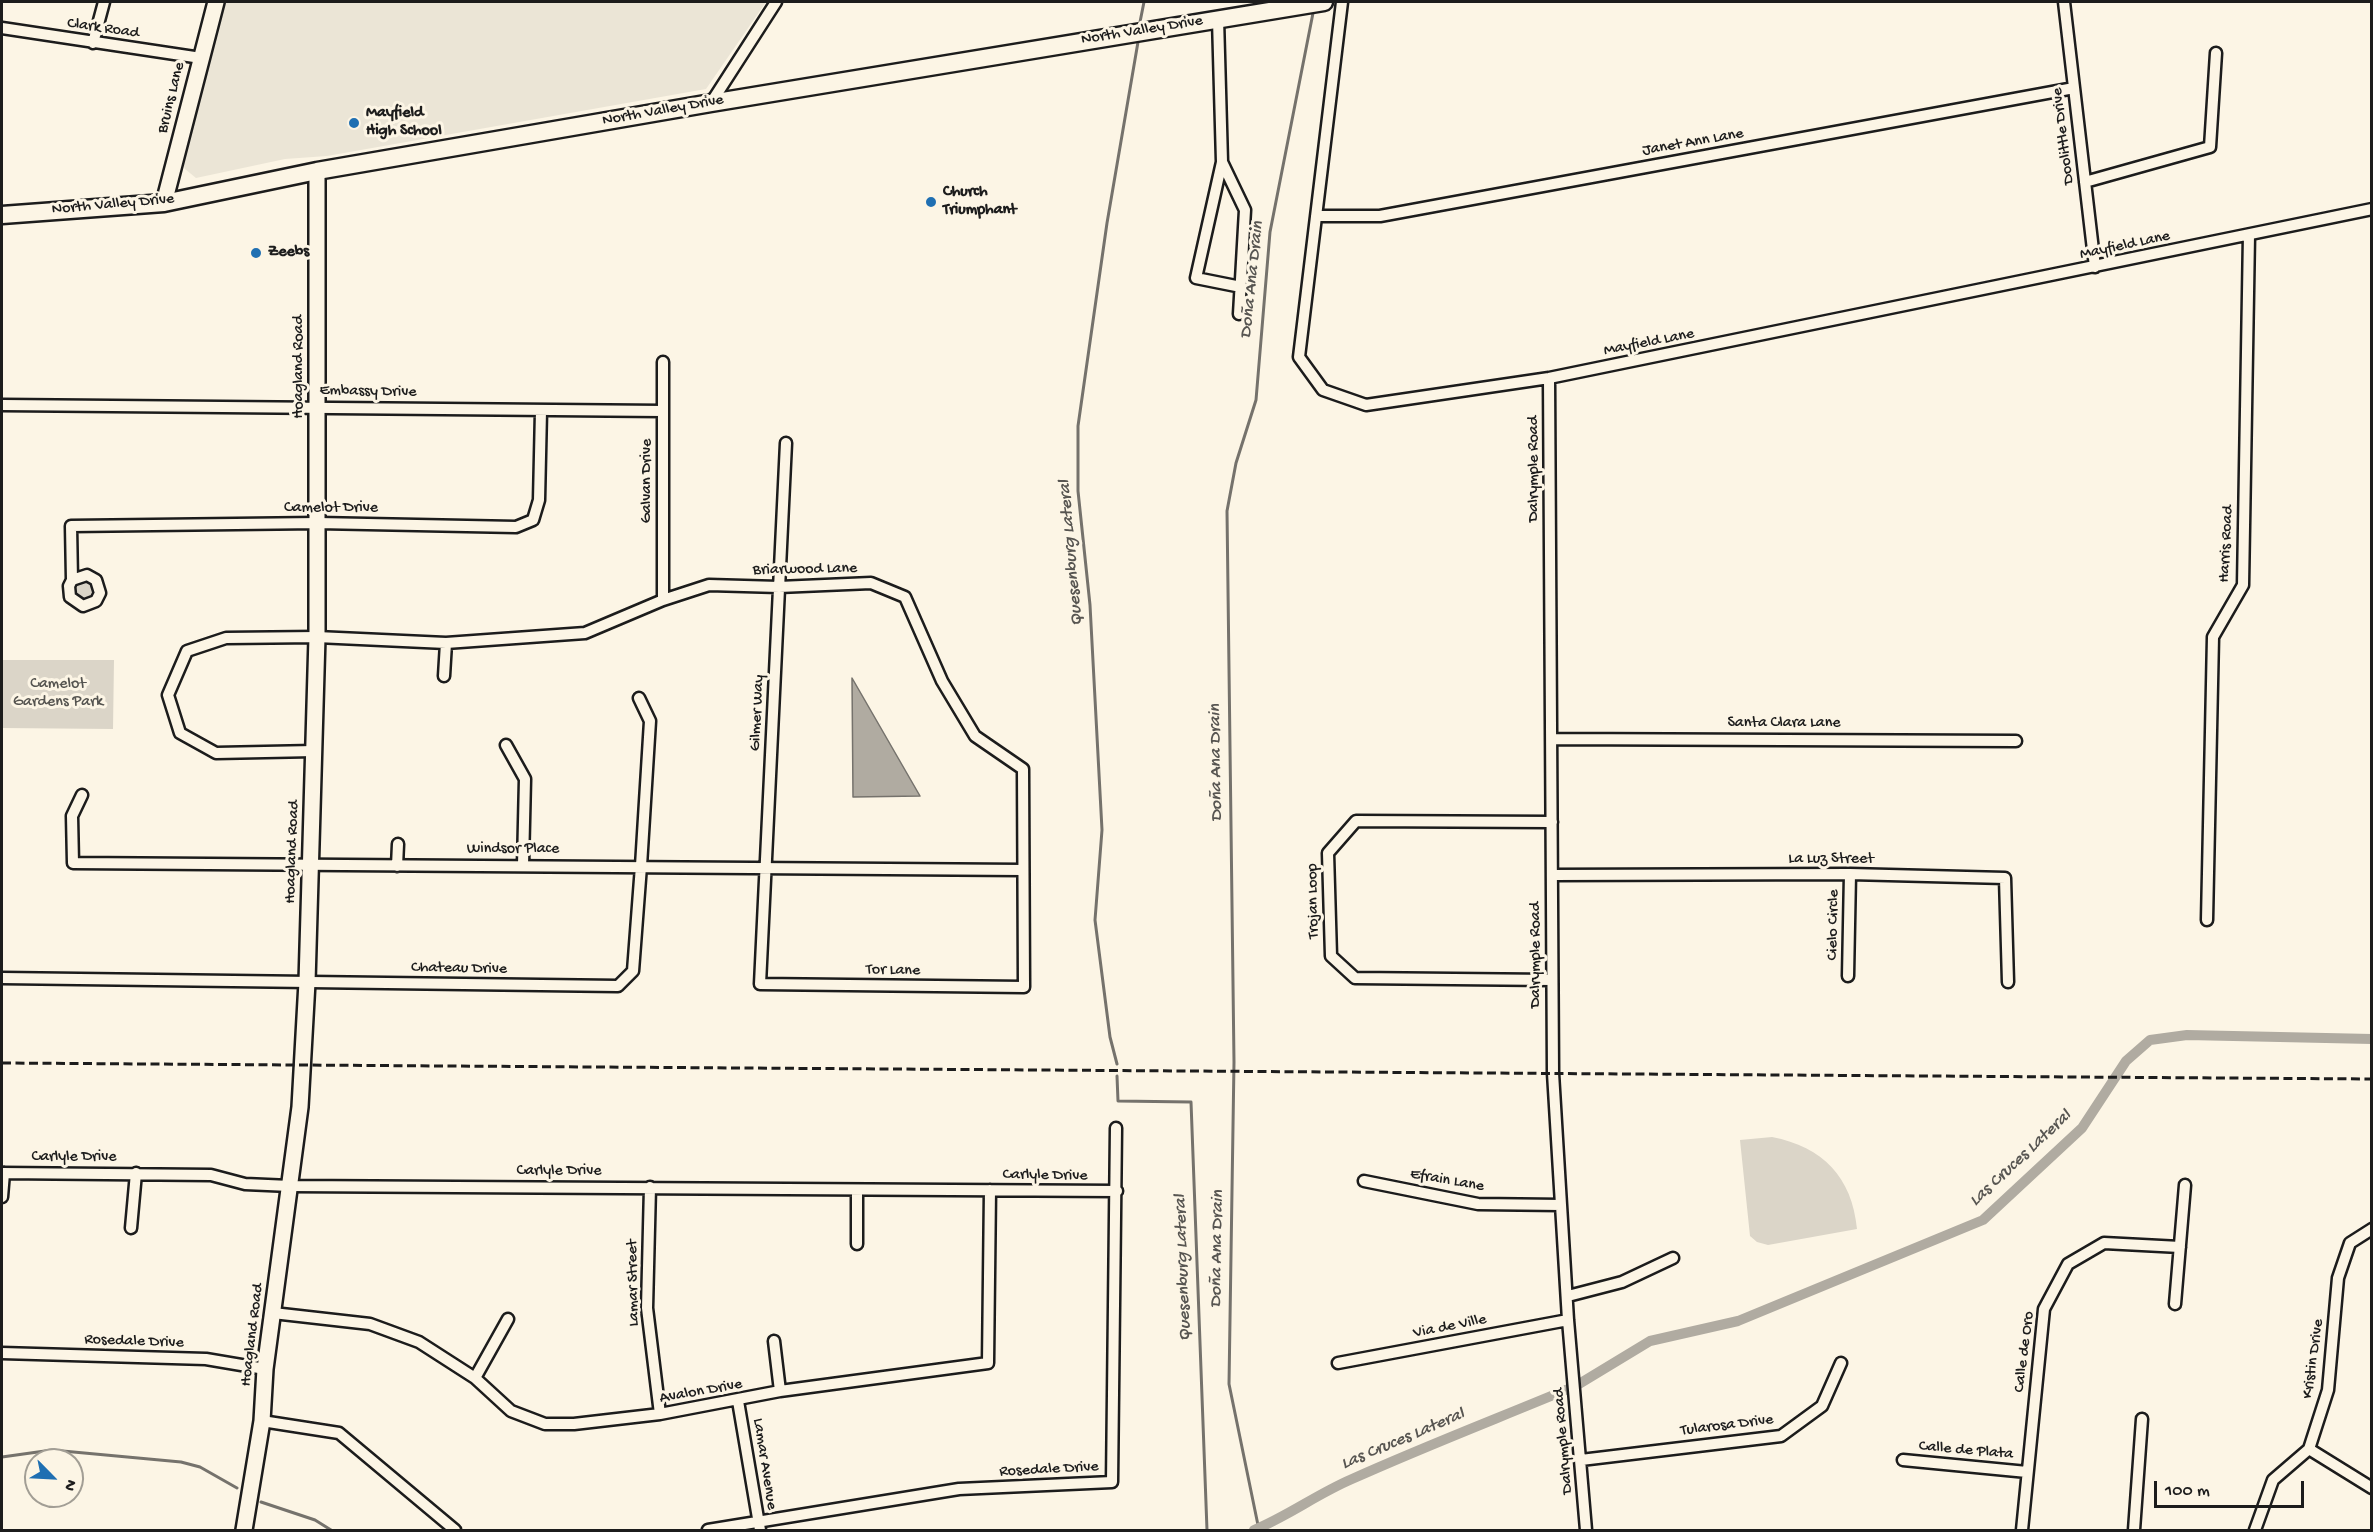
<!DOCTYPE html>
<meta charset="utf-8">
<style>
body{margin:0}
#map{position:relative;width:2373px;height:1532px;overflow:hidden;background:#fcf5e5;font-family:"Gochi Hand",sans-serif}
canvas{display:block}
.frame{position:absolute;inset:0;border:3px solid #1c1c1c;pointer-events:none}
.north{position:absolute;left:24px;top:1448px;width:60px;height:60px;box-sizing:border-box;background:#fcf5e5;border:2px solid #a29e95;border-radius:50%;rotate:114deg;font-size:16px;font-weight:700;line-height:24px;text-align:center;color:#1c1c1c}
.north::after{content:'';display:block;margin:auto;width:21px;height:27px;background:#1f6fb2;clip-path:polygon(50% 0,100% 100%,50% 72%,0 100%)}
.scale{position:absolute;left:2154px;top:1481px;width:150px;height:27px;box-sizing:border-box;border:3px solid #1c1c1c;border-top:0;padding-left:8px;font-size:18px;line-height:21px;white-space:nowrap;color:#1c1c1c;-webkit-text-stroke:4px #fcf5e5;paint-order:stroke}
</style>
<div id="map">
<canvas width="2373" height="1532"></canvas>
<div class="frame"></div>
<div class="north">N</div>
<div class="scale">100 m</div>
</div>
<script>
const ctx = document.querySelector('canvas').getContext('2d');
ctx.lineJoin = 'round';
function paint(path, color) {
  ctx.fillStyle = color;
  ctx.fill(path, 'evenodd');
}
function trace(path, color, width, dash) {
  ctx.strokeStyle = color;
  ctx.lineWidth = width;
  ctx.lineCap = dash ? 'butt' : 'round';
  ctx.setLineDash(dash || []);
  ctx.stroke(path);
}
function drawText(font, color, halo, rows, align = 'center') {
  ctx.font = font + ' "Gochi Hand",sans-serif';
  ctx.lineWidth = 6;
  ctx.setLineDash([]);
  ctx.textBaseline = 'middle';
  ctx.strokeStyle = halo;
  ctx.fillStyle = color;
  for (const [text, x, y, turn = 0] of rows) {
    ctx.save();
    ctx.translate(x, y);
    ctx.rotate((+turn || 0) * Math.PI / 180);
    ctx.textAlign = isNaN(turn) ? turn : align;
    if (halo) ctx.strokeText(text, 0, 0);
    ctx.fillText(text, 0, 0);
    ctx.restore();
  }
}
const built = new Path2D(`
 M 224,2 L 766,2 L 706,89 L 327,156 L 285,159 L 196,178 L 185,169 L 182,161 Z`);
const green = new Path2D(`
 M74 590a10 10 0 1 1 20 0a10 10 0 1 1-20 0Z
 M 2,660 L 114,660 L 113,729 L 2,728 Z
 M 1772,1137 C 1823,1147 1852,1177 1857,1229 L 1768,1245 L 1757,1242 L 1750,1236 L 1740,1140 Z`);
const water = new Path2D(`
 M 852,678 L 920,796 L 853,797 Z`);
const stream = new Path2D(`
 M 1140,22 L 1144,2
 M 1117,1064 L 1110,1037 L 1095,920 L 1102,830 L 1090,605 L 1078,491 L 1078,426 L 1107,223 L 1138,42
 M 1117,1076 L 1118,1101 L 1191,1102 L 1207,1530
 M 2,1457 L 52,1450 L 181,1462 L 200,1467 L 237,1488
 M 261,1502 L 315,1520 L 331,1530
 M 1259,1530 L 1229,1384 L 1234,1062 L 1227,511 L 1236,463 L 1256,400 L 1270,232 L 1314,8`);
const canal = new Path2D(`
 M 1579,1384 L 1650,1341 L 1738,1321 L 1983,1220 L 2082,1128 L 2126,1061 L 2150,1040 L 2187,1035 L 2372,1039
 M 1254,1530 C 1288,1516 1317,1494 1352,1479 C 1423,1447 1496,1419 1568,1389`);
const street = new Path2D(`
 M 1342,2 L 1299,357 L 1323,390 L 1366,405 L 1549,378 L 2372,209
 M 2064,2 L 2095,267
 M 1218,19 L 1222,162 L 1245,210 L 1239,314
 M 2,28 L 201,58
 M 93,43 L 104,2
 M 711,103 L 776,2
 M 1222,162 L 1196,278 L 1241,287
 M 2085,182 L 2210,147 L 2216,53
 M 1316,216 L 1380,216 L 2074,88
 M 663,362 L 663,600
 M 1549,378 L 1553,1073 L 1568,1320 L 1586,1530
 M 2,405 L 663,411
 M 72,580 L 87,575 L 96,580 L 100,593 L 96,601 L 83,606 L 70,597 L 69,586 L 72,580 L 71,526 L 318,523 L 516,527 L 533,520 L 539,500 L 541,411
 M 444,676 L 446,643
 M 1552,739 L 2016,741
 M 506,745 L 525,779 L 523,865
 M 314,751 L 216,753 L 180,733 L 168,695 L 187,651 L 226,638 L 317,637 L 446,643 L 585,633 L 663,600 L 709,585 L 779,587 L 871,583 L 905,597 L 942,681 L 975,736 L 1023,769 L 1024,987 L 760,984 L 786,443
 M 82,795 L 72,816 L 73,863 L 1023,870
 M 1552,822 L 1356,821 L 1328,853 L 1331,956 L 1355,978 L 1552,980
 M 397,866 L 398,844
 M 1552,875 L 1850,874 L 2005,878 L 2008,982
 M 2207,920 L 2213,637 L 2243,585 L 2249,235
 M 1848,976 L 1850,874
 M 2,978 L 618,986 L 633,971 L 641,866 L 650,721 L 639,698
 M 2,1173 L 211,1175 L 245,1184 L 290,1186 L 1117,1191
 M 1364,1181 L 1478,1204 L 1561,1205
 M 650,1187 L 647,1308 L 660,1414
 M 857,1192 L 857,1244
 M 2,1197 L 4,1173
 M 131,1228 L 136,1173
 M 1568,1296 L 1622,1282 L 1673,1258
 M 2175,1304 L 2185,1185
 M 273,1313 L 370,1324 L 419,1342 L 475,1378 L 511,1411 L 545,1424 L 574,1424 L 660,1414 L 780,1391 L 988,1363 L 990,1190
 M 774,1341 L 780,1391
 M 2,1353 L 206,1359 L 265,1369
 M 1338,1363 L 1568,1320
 M 475,1378 L 508,1319
 M 738,1401 L 760,1530
 M 262,1421 L 339,1433 L 455,1530
 M 2309,1449 L 2372,1488
 M 1581,1460 L 1781,1436 L 1822,1406 L 1841,1363
 M 1903,1460 L 2027,1472
 M 708,1530 L 959,1489 L 1112,1482 L 1116,1128
 M 2022,1530 L 2044,1309 L 2068,1264 L 2104,1243 L 2180,1247
 M 2134,1530 L 2142,1419
 M 2255,1530 L 2273,1480 L 2309,1449 L 2328,1390 L 2338,1278 L 2350,1243 L 2372,1229`);
const secondary = new Path2D(`
 M 164,203 L 216,2
 M 244,1530 L 262,1421 L 265,1369 L 300,1107 L 307,982 L 317,637 L 317,171`);
const primary = new Path2D(`
 M 2,215 L 164,203 L 317,171 L 711,103 L 1324,2`);
const rail = new Path2D(`
 M 2,1063 L 2372,1079`);
const markers = [
 [354,123,6,"#1f6fb2"],
 [931,202,6,"#1f6fb2"],
 [256,253,6,"#1f6fb2"]
];
const streetNames = [
 ["Clark Road",103,29,8],
 ["North Valley Drive",1142,31,-9],
 ["Bruins Lane",172,98,-76],
 ["North Valley Drive",663,111,-10],
 ["Doolittle Drive",2064,136,-97],
 ["Janet Ann Lane",1693,143,-10],
 ["North Valley Drive",113,205,-5],
 ["Mayfield Lane",2125,246,-12],
 ["Mayfield Lane",1649,343,-11],
 ["Hoagland Road",300,367,-90],
 ["Embassy Drive",368,392,1],
 ["Dalrymple Road",1535,469,-90],
 ["Galvan Drive",648,481,-90],
 ["Camelot Drive",331,509],
 ["Harris Road",2227,544,-87],
 ["Briarwood Lane",805,570,-1],
 ["Gilmer Way",758,713,-87],
 ["Santa Clara Lane",1784,724],
 ["Windsor Place",513,850],
 ["Hoagland Road",293,852,-88],
 ["La Luz Street",1831,860],
 ["Trojan Loop",1314,901,-91],
 ["Cielo Circle",1834,925,-89],
 ["Dalrymple Road",1537,955,-90],
 ["Chateau Drive",459,969,1],
 ["Tor Lane",893,971,1],
 ["Carlyle Drive",74,1158],
 ["Carlyle Drive",559,1172],
 ["Carlyle Drive",1045,1176,1],
 ["Efrain Lane",1447,1181,10],
 ["Lamar Street",634,1283,-91],
 ["Via de Ville",1450,1327,-11],
 ["Hoagland Road",253,1335,-83],
 ["Rosedale Drive",134,1342,2],
 ["Calle de Oro",2025,1352,-83],
 ["Kristin Drive",2314,1359,-82],
 ["Avalon Drive",701,1392,-10],
 ["Tularosa Drive",1727,1426,-7],
 ["Dalrymple Road",1564,1441,-95],
 ["Calle de Plata",1966,1451,5],
 ["Lamar Avenue",764,1464,81],
 ["Rosedale Drive",1049,1470,-3]
];
const poiNames = [
 ["Mayfield",366,114],
 ["High School",366,132],
 ["Church",943,193],
 ["Triumphant",943,211],
 ["Zeebs",268,253]
];
const parkNames = [
 ["Camelot",58,685],
 ["Gardens Park",58,703]
];
const waterNames = [
 ["Doña Ana Drain",1253,280,-84],
 ["Quesenburg Lateral",1072,553,-95],
 ["Doña Ana Drain",1217,763,-91],
 ["Las Cruces Lateral",2021,1159,-43],
 ["Doña Ana Drain",1218,1249,-89],
 ["Quesenburg Lateral",1184,1268,-92],
 ["Las Cruces Lateral",1403,1440,-23]
];
paint(built, '#ebe5d6');
paint(green, '#dbd5c8');
paint(water, '#b0aba1');
trace(water, '#75726c', 1.5);
trace(stream, '#75726c', 3);
trace(canal, '#b0aba1', 10);
trace(street, '#1c1c1c', 15);
trace(secondary, '#1c1c1c', 20);
trace(primary, '#1c1c1c', 21);
trace(street, '#fcf5e5', 10);
trace(secondary, '#fcf5e5', 15);
trace(primary, '#fcf5e5', 16);
trace(rail, '#1c1c1c', 3, [9, 4.5]);
for (const [x, y, r, color] of markers) {
  const dot = new Path2D();
  dot.arc(x, y, r, 0, 2 * Math.PI);
  ctx.fillStyle = color;
  ctx.fill(dot);
  trace(dot, '#fcf5e5', 2);
}
drawText('16px', '#1c1c1c', '#fcf5e5', streetNames);
drawText('bold 16px', '#1c1c1c', '#fcf5e5', poiNames, 'left');
drawText('16px', '#555450', '#fcf5e5', parkNames);
drawText('italic 18px', '#575551', '#fcf5e5', waterNames);
</script>
